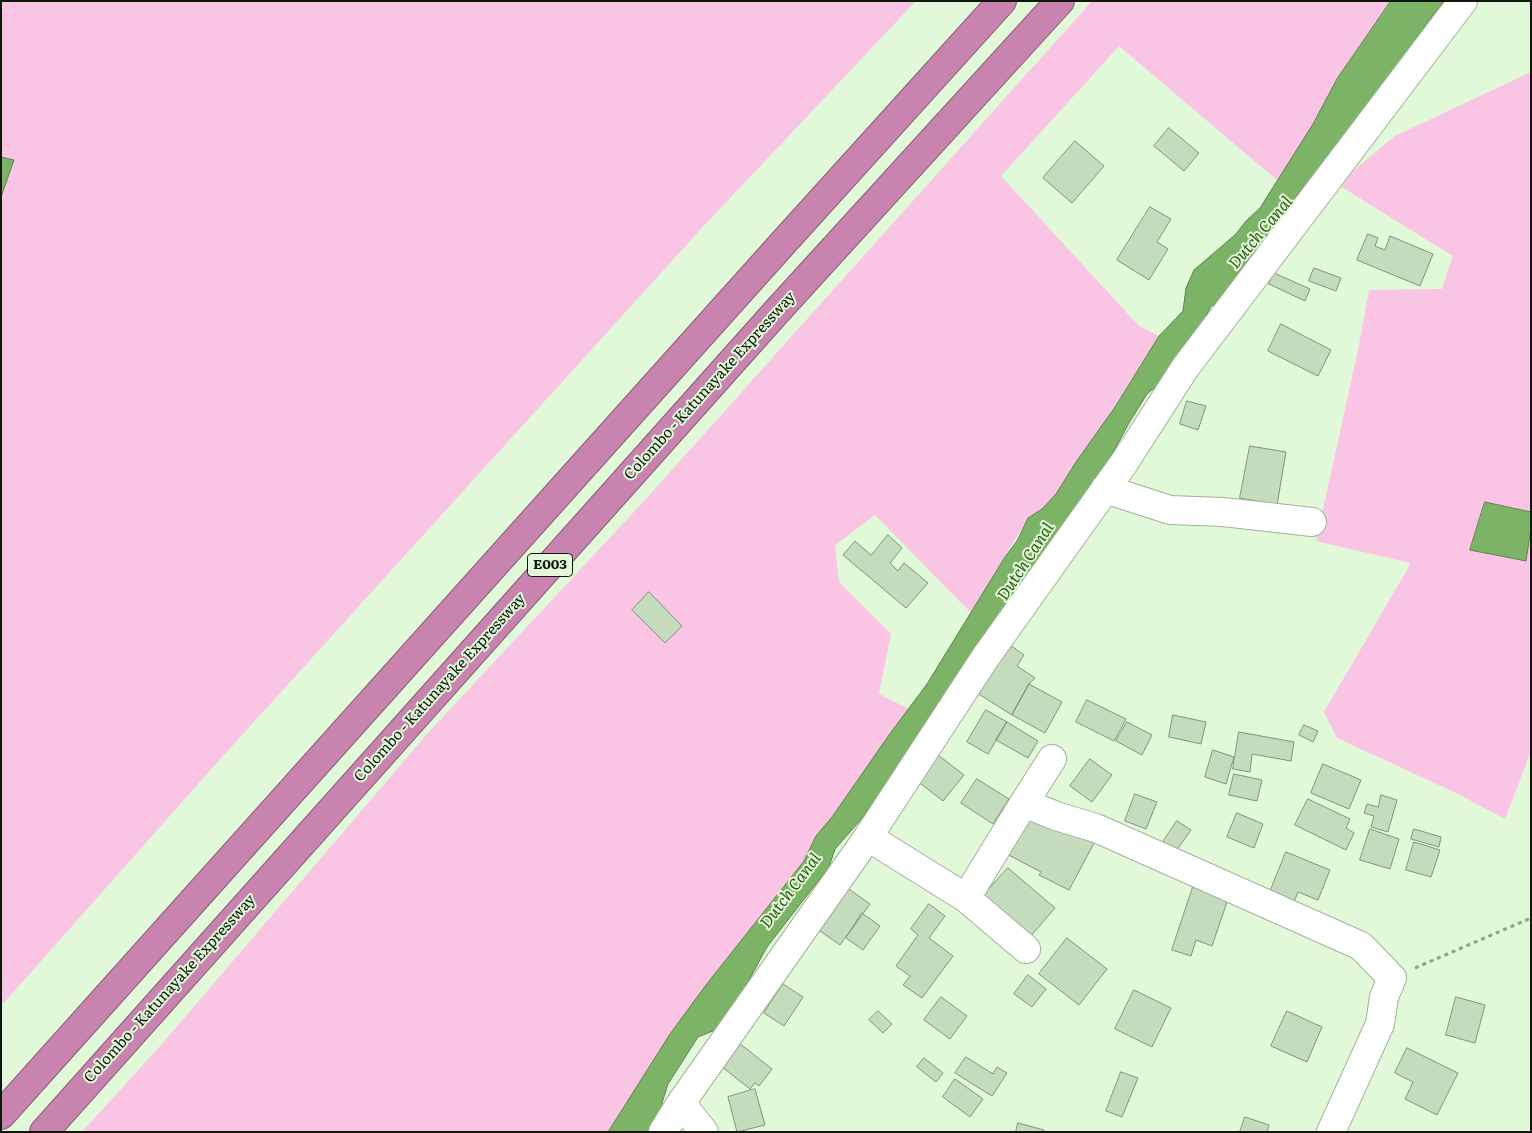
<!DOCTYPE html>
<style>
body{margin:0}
#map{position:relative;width:1532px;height:1133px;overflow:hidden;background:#e1f8d9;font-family:Literata,serif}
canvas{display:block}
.frame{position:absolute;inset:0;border:2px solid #10180d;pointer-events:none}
</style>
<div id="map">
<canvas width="1532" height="1133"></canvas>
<div class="frame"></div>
</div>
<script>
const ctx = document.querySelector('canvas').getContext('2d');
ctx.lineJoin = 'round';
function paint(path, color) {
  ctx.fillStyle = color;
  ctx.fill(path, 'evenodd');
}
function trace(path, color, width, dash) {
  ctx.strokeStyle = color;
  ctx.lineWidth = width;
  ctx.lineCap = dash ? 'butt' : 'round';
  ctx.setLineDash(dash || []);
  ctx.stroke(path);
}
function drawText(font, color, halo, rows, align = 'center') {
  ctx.font = font + ' Literata,serif';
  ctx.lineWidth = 4;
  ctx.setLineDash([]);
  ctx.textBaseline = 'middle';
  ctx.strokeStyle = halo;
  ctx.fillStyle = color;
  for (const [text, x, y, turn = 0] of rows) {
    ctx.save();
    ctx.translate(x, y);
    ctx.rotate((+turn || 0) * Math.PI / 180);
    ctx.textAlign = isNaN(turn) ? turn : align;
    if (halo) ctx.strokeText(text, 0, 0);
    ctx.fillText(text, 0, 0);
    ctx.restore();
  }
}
const green = new Path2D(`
 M 1,1 L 916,1 L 699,231 L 223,756 L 1,1006 Z
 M 1092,1 L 1391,1 L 1337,79 L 1313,124 L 1278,181 L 1119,46 L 1001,176 L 1139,326 L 1159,336 L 1100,429 L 1076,462 L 1056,494 L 1042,509 L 1028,518 L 971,613 L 875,515 L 835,545 L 839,582 L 891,634 L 879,694 L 909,709 L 889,735 L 832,817 L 816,836 L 804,861 L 706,985 L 608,1132 L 82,1132 L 162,1044 L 427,734 L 645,500 Z
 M 1531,72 L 1531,751 L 1505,819 L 1456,793 L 1337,738 L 1324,712 L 1411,563 L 1316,541 L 1358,350 L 1369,290 L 1442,289 L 1453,256 L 1337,184 L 1395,136 Z`);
const water = new Path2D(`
 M 1391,1 L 1444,1 L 1426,24 L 1405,59 L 1258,249 L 1239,272 L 1237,286 L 1231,300 L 1211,306 L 1197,334 L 1163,381 L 1147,394 L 1129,423 L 1092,491 L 908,751 L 884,790 L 858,823 L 835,849 L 829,867 L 767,947 L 732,1011 L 715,1030 L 698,1037 L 668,1084 L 662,1103 L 671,1126 L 665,1132 L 608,1132 L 670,1034 L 706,985 L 804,861 L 816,836 L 832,817 L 889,735 L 927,684 L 1005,557 L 1017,541 L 1028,518 L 1042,509 L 1056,494 L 1076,462 L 1115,407 L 1159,336 L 1183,311 L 1186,288 L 1194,270 L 1236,234 L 1246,221 L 1260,208 L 1313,124 L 1337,79 Z
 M 1,157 L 14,160 L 1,197 Z
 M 1485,502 L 1531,512 L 1531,528 L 1526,561 L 1470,550 Z`);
const building = new Path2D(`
 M 1169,128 L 1199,153 L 1184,171 L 1154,146 Z
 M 1075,141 L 1104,166 L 1072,203 L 1043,178 Z
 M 1150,207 L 1171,219 L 1157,242 L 1168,249 L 1149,280 L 1117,260 Z
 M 1368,234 L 1378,238 L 1375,246 L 1385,250 L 1390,236 L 1433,254 L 1420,286 L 1357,260 Z
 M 1314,268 L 1341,278 L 1336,291 L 1309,281 Z
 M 1274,273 L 1310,289 L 1305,301 L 1269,284 Z
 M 1281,324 L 1331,350 L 1318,376 L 1268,351 Z
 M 1187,401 L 1206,406 L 1198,430 L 1180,424 Z
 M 1250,446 L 1286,452 L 1277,505 L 1240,498 Z
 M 888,535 L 902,548 L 890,563 L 898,571 L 904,563 L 928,583 L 906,608 L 843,555 L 855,541 L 871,555 Z
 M 649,592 L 682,626 L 665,643 L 632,610 Z
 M 1010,645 L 1024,655 L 1017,666 L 1035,678 L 1029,684 L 1012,715 L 974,691 Z
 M 1029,684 L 1062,702 L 1045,733 L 1012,715 Z
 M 1087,700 L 1126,719 L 1114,741 L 1076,722 Z
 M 986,710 L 1007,722 L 988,754 L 967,742 Z
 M 1173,715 L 1206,722 L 1201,744 L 1169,737 Z
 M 1007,722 L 1038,741 L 1028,758 L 996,740 Z
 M 1127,722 L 1152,735 L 1142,755 L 1116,741 Z
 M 1304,725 L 1318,731 L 1313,742 L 1299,735 Z
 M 1239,732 L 1294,742 L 1291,761 L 1252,754 L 1250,772 L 1233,769 Z
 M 1213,750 L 1234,757 L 1226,784 L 1205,777 Z
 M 938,755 L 964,775 L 943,801 L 917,781 Z
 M 1090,759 L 1112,775 L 1092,802 L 1070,786 Z
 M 1323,764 L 1361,780 L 1349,809 L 1311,793 Z
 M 1234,774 L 1262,780 L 1257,801 L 1229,795 Z
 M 977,779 L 1009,799 L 993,824 L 961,803 Z
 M 1135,794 L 1157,802 L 1146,829 L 1125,821 Z
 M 1381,795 L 1397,800 L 1388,832 L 1371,827 L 1374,816 L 1364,813 L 1367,804 L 1378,807 Z
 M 1308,799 L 1350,819 L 1346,828 L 1354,833 L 1346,850 L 1295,825 Z
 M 1027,808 L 1094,843 L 1069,890 L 1039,875 L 1041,872 L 1003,852 Z
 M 1237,813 L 1263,824 L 1254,848 L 1227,837 Z
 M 1177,821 L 1191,830 L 1176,851 L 1163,842 Z
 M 1370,829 L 1399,839 L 1390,869 L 1360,860 Z
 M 1414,829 L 1441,837 L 1439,847 L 1411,839 Z
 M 1414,842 L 1440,850 L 1431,877 L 1406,870 Z
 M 1286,852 L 1330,870 L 1318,900 L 1298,892 L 1294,902 L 1270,892 Z
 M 1008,868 L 1055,908 L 1030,937 L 982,897 Z
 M 846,887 L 870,904 L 840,945 L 816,928 Z
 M 1193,887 L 1228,899 L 1212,946 L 1196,940 L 1191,956 L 1172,950 Z
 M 929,904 L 945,916 L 929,938 L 953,956 L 922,998 L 903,985 L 910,976 L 896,966 L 918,935 L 911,929 Z
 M 862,913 L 880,926 L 863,950 L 846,938 Z
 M 1067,938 L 1107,969 L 1079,1005 L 1039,974 Z
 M 1028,975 L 1046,989 L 1032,1007 L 1014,994 Z
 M 783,984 L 803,997 L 784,1026 L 764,1013 Z
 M 1134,990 L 1171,1008 L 1152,1047 L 1115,1029 Z
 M 941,997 L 967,1016 L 950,1039 L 924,1020 Z
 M 1456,997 L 1485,1005 L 1475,1043 L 1446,1035 Z
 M 878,1011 L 892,1024 L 883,1033 L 869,1020 Z
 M 1287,1011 L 1322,1027 L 1307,1062 L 1271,1046 Z
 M 739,1043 L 772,1069 L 759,1086 L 755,1083 L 750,1089 L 721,1066 Z
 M 1407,1048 L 1458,1073 L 1437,1115 L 1405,1099 L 1413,1082 L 1395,1073 Z
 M 966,1057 L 993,1074 L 997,1067 L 1007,1073 L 992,1096 L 955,1073 Z
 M 924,1058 L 943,1073 L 936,1082 L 917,1067 Z
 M 1121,1072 L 1138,1078 L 1122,1117 L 1106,1111 Z
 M 955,1079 L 983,1099 L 970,1117 L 943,1097 Z
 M 755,1089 L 765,1125 L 737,1132 L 728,1097 Z
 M 1245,1117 L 1269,1125 L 1267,1132 L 1240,1132 Z
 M 1018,1123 L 1044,1130 L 1044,1132 L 1016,1132 Z`);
const path = new Path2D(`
 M 1415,968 L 1531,918`);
const minor = new Path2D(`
 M 1105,489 L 1170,510 L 1223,512 L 1312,522
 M 1024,803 L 1056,816 L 1096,828 L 1361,946 L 1392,978 L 1384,997 L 1380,1024 L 1331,1132
 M 868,837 L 966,898 L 1026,949
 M 966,898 L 1024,803 L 1052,759
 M 681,1103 L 704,1132
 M 663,1132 L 681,1103 L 868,837 L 985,658 L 1124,463 L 1185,368 L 1463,1`);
const highway = new Path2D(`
 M 1,1115 L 783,243 L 1002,1
 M 44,1132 L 779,309 L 1060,1`);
const shields = [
 [550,565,45]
];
const shieldNames = [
 ["E003",550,565]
];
const streetNames = [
 ["Colombo - Katunayake Expressway",710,386,-48],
 ["Colombo - Katunayake Expressway",440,688,-48],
 ["Colombo - Katunayake Expressway",170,989,-48]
];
const waterNames = [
 ["Dutch Canal",1261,233,-50],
 ["Dutch Canal",1026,562,-57],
 ["Dutch Canal",791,891,-53]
];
paint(green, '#fac5e5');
paint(water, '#7db367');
trace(water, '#5c844c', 1);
paint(building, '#c5dbbd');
trace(building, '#819579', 1);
trace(minor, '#9fb498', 30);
trace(highway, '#885e76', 30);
trace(path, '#91a28b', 3, [4, 4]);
trace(minor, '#fff', 28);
trace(highway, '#c983af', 28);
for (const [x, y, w] of shields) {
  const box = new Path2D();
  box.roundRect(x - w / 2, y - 11.5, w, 23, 4);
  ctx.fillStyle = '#e1f8d9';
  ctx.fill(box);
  trace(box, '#10180d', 1);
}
drawText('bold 14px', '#10180d', null, shieldNames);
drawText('15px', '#10180d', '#e1f8d9', streetNames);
drawText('italic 16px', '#27590a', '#e1f8d9', waterNames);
</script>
